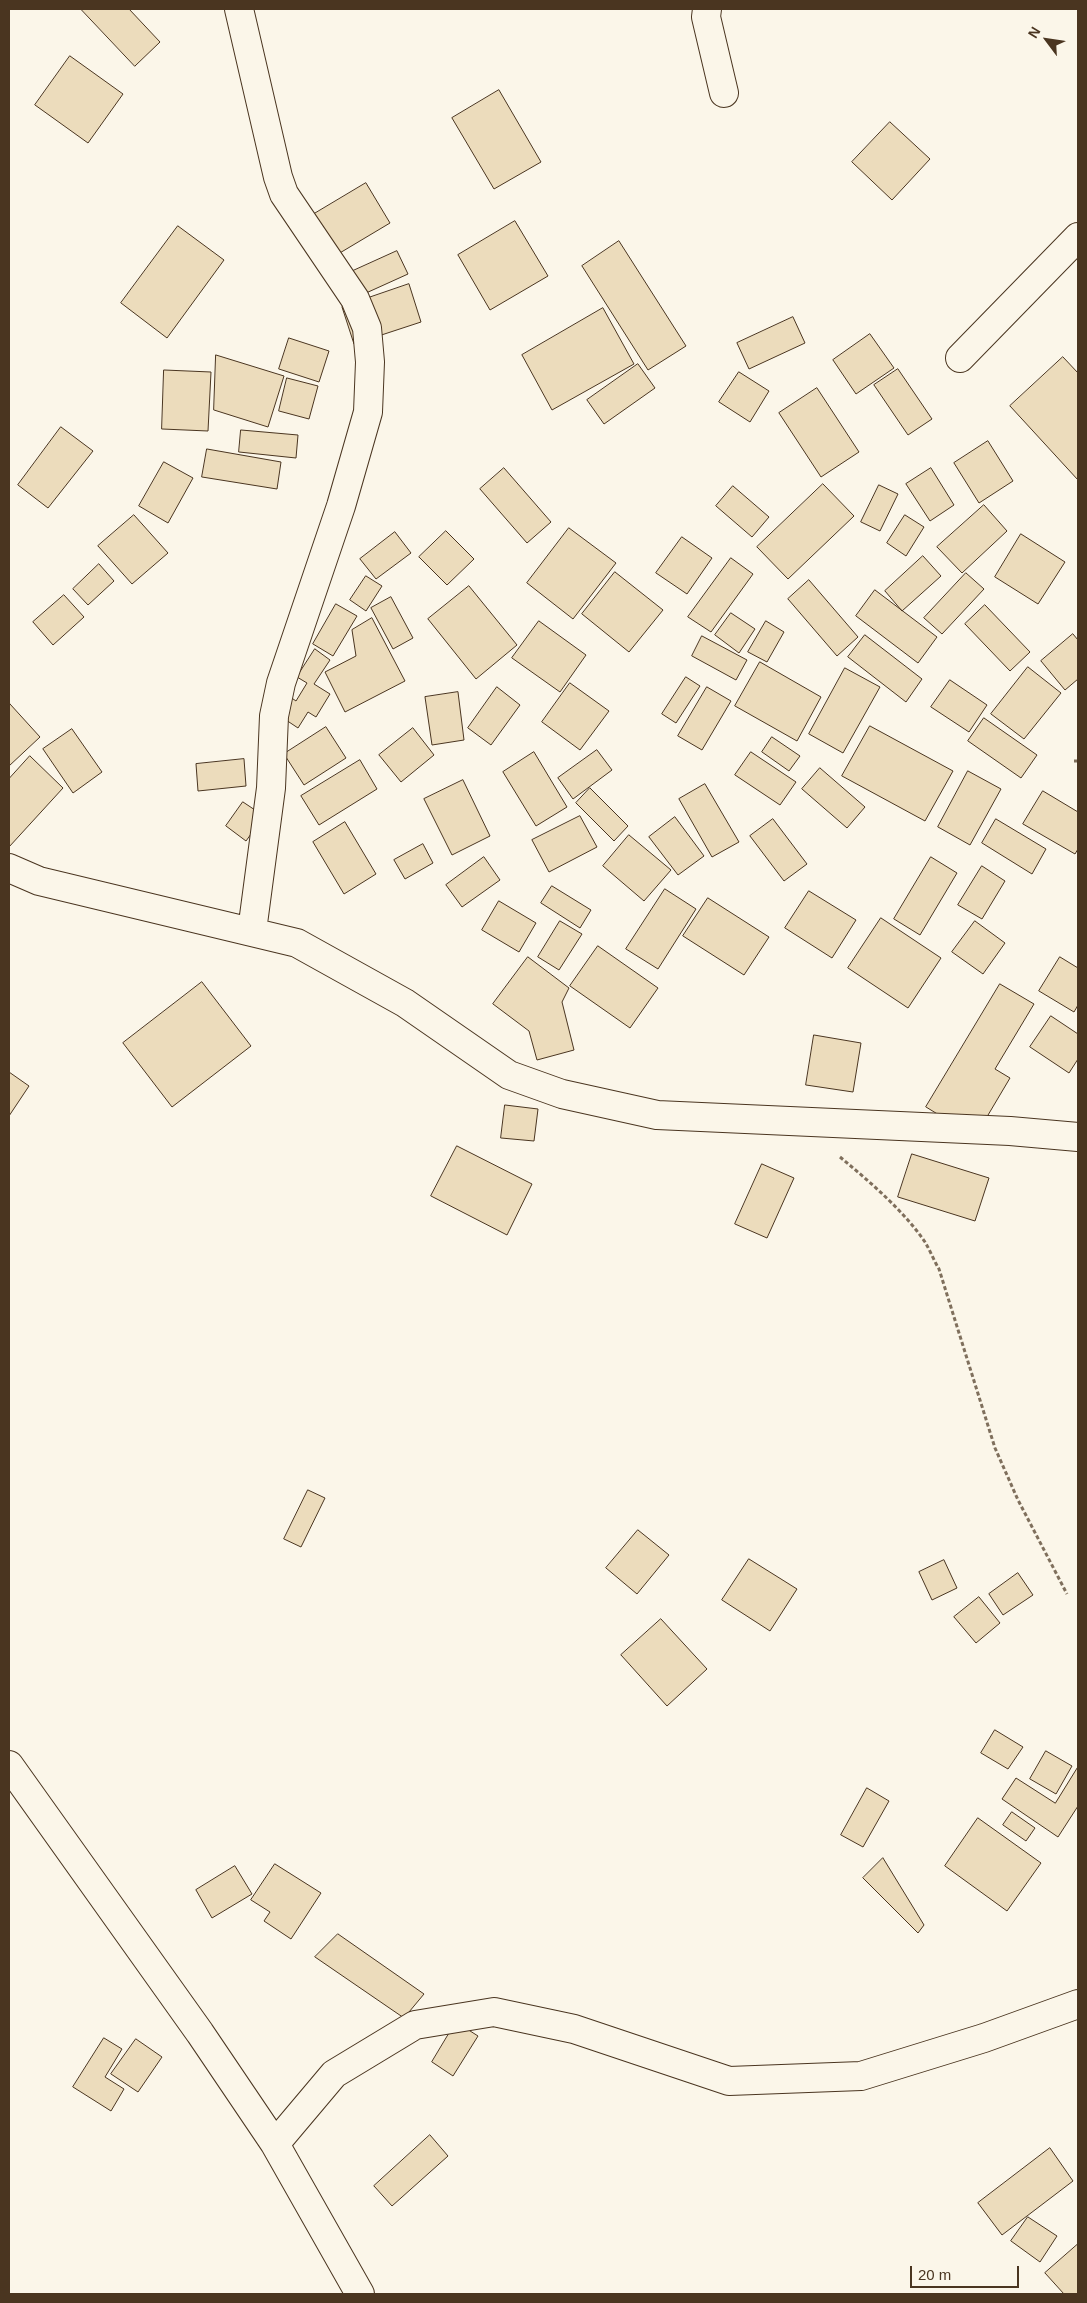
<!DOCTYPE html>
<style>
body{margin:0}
#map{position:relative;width:1087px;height:2303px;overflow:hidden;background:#fbf6e9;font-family:Arial,sans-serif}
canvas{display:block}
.frame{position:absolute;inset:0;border:10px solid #4a3520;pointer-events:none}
.north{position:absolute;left:1022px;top:15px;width:50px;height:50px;-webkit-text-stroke:4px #fbf6e9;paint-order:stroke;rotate:301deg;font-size:14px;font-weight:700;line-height:20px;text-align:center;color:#4a3520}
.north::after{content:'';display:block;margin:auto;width:18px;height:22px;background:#4a3520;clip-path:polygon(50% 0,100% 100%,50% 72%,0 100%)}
.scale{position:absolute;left:910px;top:2266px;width:109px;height:22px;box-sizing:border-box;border:2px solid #4a3520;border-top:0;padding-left:6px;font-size:15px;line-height:18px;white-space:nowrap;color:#4a3520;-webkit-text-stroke:4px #fbf6e9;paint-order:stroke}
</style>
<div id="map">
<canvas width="1087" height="2303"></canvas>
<div class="frame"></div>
<div class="north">N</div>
<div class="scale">20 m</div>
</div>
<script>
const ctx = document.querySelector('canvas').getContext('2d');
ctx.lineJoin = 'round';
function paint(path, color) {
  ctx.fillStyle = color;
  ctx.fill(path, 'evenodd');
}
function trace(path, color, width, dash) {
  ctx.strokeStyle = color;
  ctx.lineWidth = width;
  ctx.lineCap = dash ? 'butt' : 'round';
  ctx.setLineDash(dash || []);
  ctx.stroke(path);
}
const building = new Path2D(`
 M 81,9 L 129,9 L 160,42 L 135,66 Z
 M 70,56 L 123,94 L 88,143 L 35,105 Z
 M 499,90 L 541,162 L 494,189 L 452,118 Z
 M 890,122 L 930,159 L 892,200 L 852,162 Z
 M 366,183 L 390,223 L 323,263 L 299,223 Z
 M 515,221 L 548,276 L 490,310 L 458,255 Z
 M 178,226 L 224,260 L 167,338 L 121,303 Z
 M 619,241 L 686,346 L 648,370 L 582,266 Z
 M 397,251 L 408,274 L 344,303 L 333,280 Z
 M 409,284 L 421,322 L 354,344 L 342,307 Z
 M 603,308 L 634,364 L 552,410 L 522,355 Z
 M 793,317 L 805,343 L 749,369 L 737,343 Z
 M 870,334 L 894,368 L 856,394 L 833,360 Z
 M 289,338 L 329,351 L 319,382 L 279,369 Z
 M 216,355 L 284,376 L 268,427 L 214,410 Z
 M 1063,357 L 1078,373 L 1078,480 L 1010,406 Z
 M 638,364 L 655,388 L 604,424 L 587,400 Z
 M 898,369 L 932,419 L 908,435 L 874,385 Z
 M 164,370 L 211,372 L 208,431 L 162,429 Z
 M 739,372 L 769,391 L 750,422 L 719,402 Z
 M 287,378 L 318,386 L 309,419 L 279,411 Z
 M 817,388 L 859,452 L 821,477 L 779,413 Z
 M 61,427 L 93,451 L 48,508 L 18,485 Z
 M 241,430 L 298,435 L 296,458 L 239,452 Z
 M 988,441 L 1013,481 L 979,503 L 954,463 Z
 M 207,449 L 281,462 L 277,489 L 202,477 Z
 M 164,462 L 193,478 L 168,523 L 139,506 Z
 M 504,468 L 551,522 L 527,543 L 480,489 Z
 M 931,468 L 954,505 L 930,521 L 906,484 Z
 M 823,484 L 854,516 L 788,579 L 757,547 Z
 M 879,485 L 898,494 L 880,531 L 861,522 Z
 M 733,486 L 769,517 L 752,537 L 716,506 Z
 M 984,505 L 1007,531 L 962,573 L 937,547 Z
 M 134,515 L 168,553 L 132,584 L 98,546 Z
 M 905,515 L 924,527 L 906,556 L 887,543 Z
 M 569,528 L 616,563 L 573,619 L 527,583 Z
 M 446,531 L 474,559 L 447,585 L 419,557 Z
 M 395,532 L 411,553 L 376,579 L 360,559 Z
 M 1021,534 L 1065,562 L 1038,604 L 995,577 Z
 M 682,537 L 712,558 L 687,594 L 656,573 Z
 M 923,556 L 941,576 L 902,611 L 885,591 Z
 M 731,558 L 753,574 L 711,632 L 688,617 Z
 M 99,564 L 114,581 L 88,605 L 73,589 Z
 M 615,572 L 663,610 L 629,652 L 582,614 Z
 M 966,573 L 984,589 L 942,634 L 924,618 Z
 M 366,576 L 382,586 L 366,611 L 350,600 Z
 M 809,580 L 858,637 L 837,656 L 788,599 Z
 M 469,586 L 517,645 L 476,679 L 428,619 Z
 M 875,590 L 937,637 L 918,663 L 856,616 Z
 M 64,595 L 84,617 L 53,645 L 33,622 Z
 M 391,597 L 413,638 L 393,649 L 371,608 Z
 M 336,604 L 357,616 L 333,656 L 313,644 Z
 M 985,605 L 1030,652 L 1010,671 L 965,624 Z
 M 731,613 L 755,629 L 739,653 L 715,635 Z
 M 372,618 L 405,681 L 345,712 L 325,672 L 356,656 L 352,630 Z
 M 539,621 L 586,655 L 560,692 L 512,658 Z
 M 766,621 L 784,632 L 767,662 L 748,652 Z
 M 1073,634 L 1078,640 L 1078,679 L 1065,690 L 1041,661 Z
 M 865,635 L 922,679 L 906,702 L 848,657 Z
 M 702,636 L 747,660 L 736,680 L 692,656 Z
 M 315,649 L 330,660 L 314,684 L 330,694 L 316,717 L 308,712 L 298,728 L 274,712 L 286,694 L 296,701 L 307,683 L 297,677 Z
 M 760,662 L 821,697 L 797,741 L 735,706 Z
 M 1028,667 L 1061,693 L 1024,739 L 991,714 Z
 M 845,668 L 880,687 L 843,753 L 809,734 Z
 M 686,677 L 700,686 L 676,723 L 662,714 Z
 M 950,680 L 987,705 L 969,732 L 931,707 Z
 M 570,683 L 609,711 L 580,750 L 542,722 Z
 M 497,687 L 520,705 L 491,745 L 468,728 Z
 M 707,687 L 731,701 L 702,750 L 678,736 Z
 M 458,692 L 464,740 L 432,745 L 425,697 Z
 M 10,704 L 40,737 L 9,766 L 9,705 Z
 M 984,718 L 1037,755 L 1021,778 L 968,741 Z
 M 870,726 L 953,771 L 925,821 L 842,776 Z
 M 326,727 L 346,758 L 304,785 L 284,754 Z
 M 413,728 L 434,755 L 401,782 L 379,755 Z
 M 72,729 L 102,772 L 73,793 L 43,749 Z
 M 772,737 L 800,756 L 789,771 L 762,752 Z
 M 597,750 L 612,770 L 573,799 L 558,778 Z
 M 534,752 L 567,807 L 536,826 L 503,772 Z
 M 751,752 L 796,782 L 780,805 L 735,775 Z
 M 30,756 L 63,788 L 9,847 L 9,779 Z
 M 244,759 L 246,786 L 198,791 L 196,764 Z
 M 360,760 L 377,789 L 319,825 L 301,796 Z
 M 820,768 L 865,807 L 847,828 L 802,789 Z
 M 968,771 L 1001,789 L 970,845 L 938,827 Z
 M 463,780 L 490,836 L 452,855 L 424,799 Z
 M 705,784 L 739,842 L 712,857 L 679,799 Z
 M 590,788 L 628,826 L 614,841 L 576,803 Z
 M 1043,791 L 1078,812 L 1078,849 L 1075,854 L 1023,824 Z
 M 243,802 L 264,816 L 246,841 L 226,826 Z
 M 580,816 L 597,847 L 549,872 L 532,840 Z
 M 675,817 L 704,856 L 678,875 L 649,837 Z
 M 773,819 L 807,864 L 784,881 L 750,836 Z
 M 996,819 L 1046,849 L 1032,874 L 982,843 Z
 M 345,822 L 376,874 L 344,894 L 313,842 Z
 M 629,835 L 671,870 L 644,901 L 603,866 Z
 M 423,844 L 433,863 L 405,879 L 394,860 Z
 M 484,857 L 500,880 L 462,907 L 446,885 Z
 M 931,857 L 957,873 L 920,935 L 894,919 Z
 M 982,866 L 1005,881 L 982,919 L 958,905 Z
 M 552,886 L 591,910 L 580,928 L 541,903 Z
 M 665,889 L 696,909 L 658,969 L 626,949 Z
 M 809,891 L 856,920 L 832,958 L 785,928 Z
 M 708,898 L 769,937 L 744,975 L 683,936 Z
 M 499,901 L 536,923 L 519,952 L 482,930 Z
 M 881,918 L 941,958 L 908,1008 L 848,968 Z
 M 560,921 L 582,934 L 559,970 L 538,957 Z
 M 975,921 L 1005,943 L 983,974 L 952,952 Z
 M 598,946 L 658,988 L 630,1028 L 570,986 Z
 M 528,957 L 569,988 L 562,1002 L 574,1050 L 537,1060 L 529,1031 L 493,1004 Z
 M 1060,957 L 1078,968 L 1078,1005 L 1074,1012 L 1039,991 Z
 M 202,982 L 251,1046 L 172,1107 L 123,1043 Z
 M 1000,984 L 1034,1004 L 995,1069 L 1010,1078 L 975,1137 L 926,1107 Z
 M 1051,1016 L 1078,1034 L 1078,1059 L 1069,1073 L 1030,1047 Z
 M 814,1035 L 861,1043 L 853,1092 L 806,1085 Z
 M 9,1072 L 29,1086 L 9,1116 Z
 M 505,1105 L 538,1109 L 534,1141 L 501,1138 Z
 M 457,1146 L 532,1184 L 507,1235 L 431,1196 Z
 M 912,1154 L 989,1178 L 975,1221 L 898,1197 Z
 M 762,1164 L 794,1178 L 767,1238 L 735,1224 Z
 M 308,1490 L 325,1498 L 301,1547 L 284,1539 Z
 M 638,1530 L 669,1555 L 637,1594 L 606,1568 Z
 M 749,1559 L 797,1589 L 770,1631 L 722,1600 Z
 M 944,1560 L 957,1588 L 932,1600 L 919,1572 Z
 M 1018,1573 L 1033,1595 L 1003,1615 L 989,1594 Z
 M 979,1597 L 1000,1623 L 976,1643 L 954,1617 Z
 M 661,1619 L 707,1669 L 667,1706 L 621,1655 Z
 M 995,1730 L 1023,1747 L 1008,1769 L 981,1753 Z
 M 1046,1751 L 1072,1766 L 1056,1794 L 1030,1779 Z
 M 1078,1767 L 1078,1806 L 1058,1837 L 1002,1799 L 1016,1778 L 1055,1803 Z
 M 867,1788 L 889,1801 L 863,1847 L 841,1835 Z
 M 1012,1812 L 1035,1828 L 1026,1841 L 1003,1825 Z
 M 978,1818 L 1041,1863 L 1007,1911 L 945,1866 Z
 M 883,1858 L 924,1925 L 918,1933 L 863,1878 Z
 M 275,1864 L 321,1893 L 291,1939 L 264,1921 L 270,1912 L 251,1900 Z
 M 235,1866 L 252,1894 L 212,1918 L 196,1890 Z
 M 338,1934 L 424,1994 L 404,2018 L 315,1957 Z
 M 456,2022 L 478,2036 L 453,2076 L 432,2062 Z
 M 104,2038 L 122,2049 L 105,2077 L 124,2089 L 111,2111 L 73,2087 Z
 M 136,2039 L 162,2057 L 138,2092 L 111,2074 Z
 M 430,2135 L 448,2156 L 392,2206 L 374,2186 Z
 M 1050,2148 L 1073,2181 L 1002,2235 L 978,2203 Z
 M 1028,2217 L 1057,2236 L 1040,2262 L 1011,2241 Z
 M 1078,2244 L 1078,2294 L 1064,2294 L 1045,2273 Z`);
const path = new Path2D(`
 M 1074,761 L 1078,761
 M 840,1157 C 870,1182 903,1210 925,1242 C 930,1250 934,1261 939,1269 L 995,1448 L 1018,1500 L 1067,1594`);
const minor = new Path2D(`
 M 239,9 L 278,177 L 284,194 L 355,299 L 367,328 L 370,362 L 368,412 L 341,506 L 281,683 L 274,716 L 271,788 L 252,931
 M 707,9 L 706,17 L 724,93
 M 960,358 L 1078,237
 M 9,868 L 39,881 L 297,943 L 405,1003 L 509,1075 L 562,1094 L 657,1115 L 1010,1131 L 1078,1137
 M 9,1765 L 200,2033 L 275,2144 L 360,2294
 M 275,2144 L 334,2074 L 415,2025 L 494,2012 L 574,2029 L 729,2081 L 861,2076 L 984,2038 L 1078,2004`);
paint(building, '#ecdcbc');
trace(building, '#4a3520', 1);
trace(minor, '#4a3520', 30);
trace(path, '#7f6f5c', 3, [4, 2.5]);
trace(minor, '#fbf6e9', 28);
</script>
